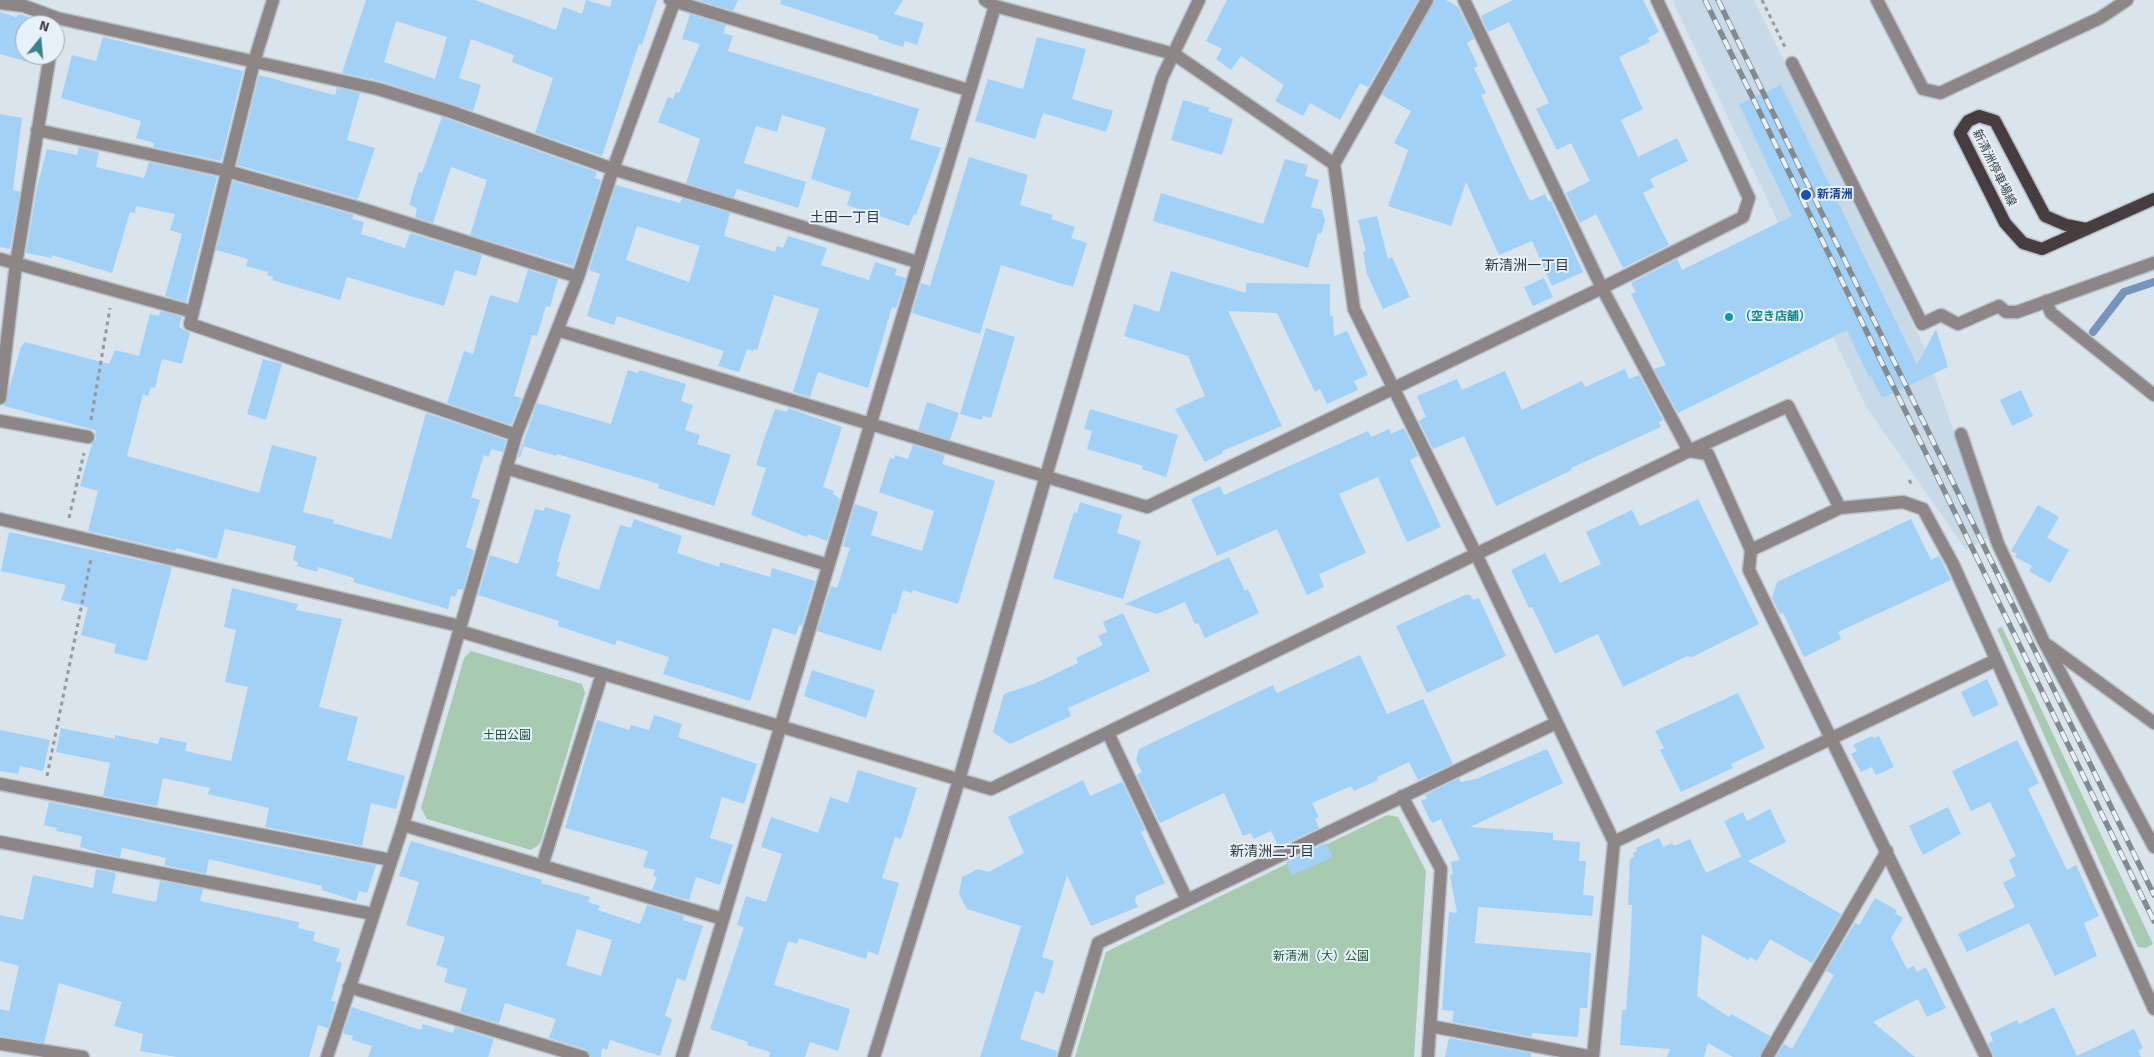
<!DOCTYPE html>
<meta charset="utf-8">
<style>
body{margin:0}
#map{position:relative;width:2154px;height:1057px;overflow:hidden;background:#dae4ec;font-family:Signika,sans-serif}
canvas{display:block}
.north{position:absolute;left:15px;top:15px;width:50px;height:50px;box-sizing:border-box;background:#e7f1fa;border:1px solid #a1a9b0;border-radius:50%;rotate:17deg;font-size:14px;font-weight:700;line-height:20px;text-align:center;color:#393d40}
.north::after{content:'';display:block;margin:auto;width:18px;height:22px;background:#3a8288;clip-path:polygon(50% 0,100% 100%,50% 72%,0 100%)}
</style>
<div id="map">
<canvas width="2154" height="1057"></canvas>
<div class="north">N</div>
</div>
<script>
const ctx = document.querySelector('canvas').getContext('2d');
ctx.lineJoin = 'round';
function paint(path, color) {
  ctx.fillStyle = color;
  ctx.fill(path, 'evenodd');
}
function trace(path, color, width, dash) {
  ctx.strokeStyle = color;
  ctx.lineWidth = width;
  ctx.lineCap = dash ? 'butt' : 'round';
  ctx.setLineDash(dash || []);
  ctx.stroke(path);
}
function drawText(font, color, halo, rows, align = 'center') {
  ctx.font = font + ' Signika,"Noto Sans JP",sans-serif';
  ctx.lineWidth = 4;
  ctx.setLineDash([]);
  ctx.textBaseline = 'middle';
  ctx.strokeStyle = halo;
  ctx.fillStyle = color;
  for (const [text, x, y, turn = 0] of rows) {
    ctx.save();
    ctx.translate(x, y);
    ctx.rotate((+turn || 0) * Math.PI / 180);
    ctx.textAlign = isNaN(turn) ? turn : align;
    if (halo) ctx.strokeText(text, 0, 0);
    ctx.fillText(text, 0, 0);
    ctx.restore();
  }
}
const built = new Path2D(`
 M 1672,0 L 1754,0 L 1926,351 L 1990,536 L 1966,550 L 1867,408 Z`);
const green = new Path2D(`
 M 2002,627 L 2153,944 L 2146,948 L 2138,947 L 1997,629 Z
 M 471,651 L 582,684 L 585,693 L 540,844 L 531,850 L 427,819 L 421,808 L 464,658 Z
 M 1387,815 L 1398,817 L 1426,871 L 1414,1057 L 1075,1057 L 1106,952 Z`);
const stream = new Path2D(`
 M 2093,332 L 2124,292 L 2154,282`);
const building = new Path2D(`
 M 366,0 L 475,0 L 556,30 L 563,7 L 582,14 L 586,0 L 610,7 L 612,0 L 657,0 L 642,45 L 639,44 L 602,156 L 535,133 L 553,78 L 512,62 L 514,55 L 471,39 L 459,78 L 481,85 L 473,111 L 380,81 L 342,73 ZM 396,21 L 447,37 L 435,79 L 384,62 Z
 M 698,0 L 738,0 L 733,11 Z
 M 781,0 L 903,0 L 894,14 L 924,23 L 917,45 L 905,41 L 903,47 L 878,39 L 879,36 L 780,4 Z
 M 1227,0 L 1418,0 L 1368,87 L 1360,83 L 1340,120 L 1310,103 L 1303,116 L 1275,101 L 1284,85 L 1241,56 L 1231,70 L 1216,59 L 1222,49 L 1206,41 Z
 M 1435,0 L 1446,0 L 1458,7 L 1474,39 L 1467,43 L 1478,66 L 1474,68 L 1486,93 L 1481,95 L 1511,161 L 1530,201 L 1545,194 L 1549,202 L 1551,201 L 1583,272 L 1552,286 L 1532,241 L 1499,255 L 1466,182 L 1451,226 L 1388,206 L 1408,150 L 1394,143 L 1411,111 L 1382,95 Z
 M 1513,0 L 1643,0 L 1659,32 L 1648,38 L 1650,42 L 1619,57 L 1643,109 L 1621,120 L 1638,157 L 1677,138 L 1688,161 L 1650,179 L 1654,187 L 1643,193 L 1669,245 L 1623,268 L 1596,214 L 1580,223 L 1566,193 L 1590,181 L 1571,143 L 1557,150 L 1536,109 L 1549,103 L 1509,22 L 1488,32 L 1481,16 Z
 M 0,12 L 16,17 L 19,14 L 39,20 L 38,25 L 25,25 L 25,55 L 34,55 L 32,63 L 0,54 Z
 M 690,14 L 726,25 L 723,33 L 733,36 L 728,51 L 919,109 L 910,139 L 941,148 L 916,215 L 914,214 L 909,226 L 847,205 L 851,192 L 811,179 L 826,128 L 782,115 L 777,132 L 756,126 L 744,163 L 806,182 L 798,208 L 737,189 L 734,198 L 686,183 L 700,139 L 658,122 L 668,97 L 673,99 L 676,92 L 679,93 L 700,44 L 682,39 Z
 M 103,37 L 243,71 L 221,161 L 153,147 L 154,143 L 136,138 L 141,121 L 61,98 L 72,55 L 96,61 Z
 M 1037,37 L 1086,49 L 1072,99 L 1113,111 L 1106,132 L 1043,113 L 1035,139 L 975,121 L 988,79 L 1023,89 Z
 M 259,75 L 326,93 L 335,95 L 337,88 L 360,93 L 347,140 L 375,148 L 358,199 L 237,165 Z
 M 1781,85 L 1917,365 L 1936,329 L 1948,367 L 1882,398 L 1871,376 L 1869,377 L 1847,330 L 1678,413 L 1654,369 L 1666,365 L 1631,294 L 1636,292 L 1631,283 L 1677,259 L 1682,270 L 1792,216 L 1739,104 Z
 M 1183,100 L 1210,108 L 1208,111 L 1233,119 L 1222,155 L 1171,140 Z
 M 0,114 L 22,118 L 13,190 L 20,192 L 10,249 L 0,247 Z
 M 442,117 L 597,172 L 595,178 L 601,180 L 573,266 L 470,235 L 487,180 L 451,167 L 433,223 L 415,217 L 417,208 L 409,205 L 419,172 L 422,173 Z
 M 79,147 L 99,152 L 96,167 L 144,178 L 149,162 L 217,177 L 186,302 L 165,296 L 182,234 L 170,230 L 175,214 L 136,206 L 135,213 L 130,212 L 112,273 L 52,255 L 52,258 L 26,253 L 37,187 L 47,149 L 77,155 Z
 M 969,157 L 1028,175 L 1020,205 L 1053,215 L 1051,219 L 1075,227 L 1071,238 L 1087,243 L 1073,287 L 1001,265 L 980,334 L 912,313 L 921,283 L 930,286 Z
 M 1285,159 L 1308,165 L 1305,176 L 1319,180 L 1311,207 L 1322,210 L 1325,221 L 1321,234 L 1318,233 L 1308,268 L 1153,221 L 1161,193 L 1263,224 Z
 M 233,181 L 354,215 L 352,219 L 364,222 L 361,234 L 405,248 L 410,233 L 482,255 L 476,276 L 455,270 L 444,306 L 347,277 L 340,300 L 272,280 L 273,277 L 267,275 L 268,272 L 246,266 L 248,259 L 216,250 Z
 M 616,185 L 680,203 L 682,198 L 730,213 L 724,236 L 775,252 L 777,246 L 783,248 L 788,236 L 827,248 L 821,265 L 869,280 L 875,262 L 897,269 L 895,275 L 906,278 L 896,308 L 892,307 L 868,388 L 818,372 L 810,397 L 793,392 L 819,309 L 774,295 L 757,350 L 754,349 L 753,351 L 747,349 L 739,372 L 718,366 L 724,351 L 617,316 L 614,325 L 587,316 L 600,274 L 589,270 ZM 637,226 L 700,246 L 689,282 L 626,260 Z
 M 1377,216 L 1388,259 L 1392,257 L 1410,297 L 1383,309 L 1367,274 L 1363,252 L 1366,251 L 1358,220 Z
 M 528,270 L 558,279 L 550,307 L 546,306 L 537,336 L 532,335 L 514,396 L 522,398 L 511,425 L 447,403 L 464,351 L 473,354 L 490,295 L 518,303 Z
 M 1171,271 L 1246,293 L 1246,283 L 1330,284 L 1330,316 L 1333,316 L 1334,336 L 1347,331 L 1368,375 L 1354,381 L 1358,390 L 1327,404 L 1320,389 L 1315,392 L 1277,313 L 1228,311 L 1282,426 L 1222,451 L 1223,453 L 1205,462 L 1175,409 L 1205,396 L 1188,356 L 1124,336 L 1134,304 L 1159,312 Z
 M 1544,278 L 1553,297 L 1533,306 L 1524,287 Z
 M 160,311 L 182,317 L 179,327 L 190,333 L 182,364 L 162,359 L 155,388 L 151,387 L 148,396 L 143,394 L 127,456 L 259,493 L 272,445 L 317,457 L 303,512 L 334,520 L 333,523 L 391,539 L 426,413 L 506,440 L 503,452 L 491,449 L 489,457 L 484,455 L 471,497 L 480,500 L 466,547 L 474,550 L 463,590 L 458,589 L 455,597 L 451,596 L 448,609 L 353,582 L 354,578 L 318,567 L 317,572 L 297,566 L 298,562 L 293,560 L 296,546 L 257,536 L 225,529 L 217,559 L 176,548 L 175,551 L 88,531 L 98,491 L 80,486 L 92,444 L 96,439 L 95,430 L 4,406 L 21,347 L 25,342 L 109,364 L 115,350 L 139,356 L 150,314 L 159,316 Z
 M 986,328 L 1015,337 L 991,418 L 983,416 L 982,420 L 960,414 Z
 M 263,359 L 282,364 L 266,420 L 247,414 Z
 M 1625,369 L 1629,379 L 1639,375 L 1663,420 L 1659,422 L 1661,427 L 1571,468 L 1572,470 L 1496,506 L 1464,436 L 1433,449 L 1419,421 L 1426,417 L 1417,396 L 1457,379 L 1462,390 L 1505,371 L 1522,410 L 1582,381 L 1585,387 Z
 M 628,370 L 638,373 L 639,370 L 686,384 L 681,401 L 693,405 L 685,430 L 700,435 L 697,444 L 731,455 L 714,506 L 658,488 L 659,484 L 557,454 L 556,456 L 524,446 L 520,457 L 518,457 L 537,403 L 611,424 Z
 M 2021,390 L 2033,416 L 2012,426 L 2000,400 Z
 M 927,402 L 959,413 L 950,440 L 918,430 Z
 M 788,408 L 842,427 L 823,487 L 834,491 L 833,494 L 840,499 L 827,541 L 808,534 L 807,537 L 751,515 L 766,468 L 756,465 L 764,439 L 775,409 L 787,412 Z
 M 1090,409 L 1178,435 L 1166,477 L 1142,469 L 1143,466 L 1087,449 L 1092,431 L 1084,429 Z
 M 1404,428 L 1418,456 L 1410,460 L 1441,527 L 1407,542 L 1378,477 L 1339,494 L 1366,553 L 1319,574 L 1324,587 L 1307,595 L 1277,529 L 1217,556 L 1191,499 L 1220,486 L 1224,495 L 1368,431 L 1371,437 L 1389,429 L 1391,434 Z
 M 913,445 L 945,455 L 942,464 L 995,481 L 958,604 L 913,590 L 912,593 L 903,590 L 896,614 L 893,613 L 881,651 L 817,631 L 831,586 L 837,588 L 850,548 L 843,546 L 855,504 L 878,512 L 871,535 L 922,551 L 934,511 L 879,492 L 890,458 L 894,459 L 895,455 L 908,459 Z
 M 1698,499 L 1759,624 L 1692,657 L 1687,656 L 1623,687 L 1598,634 L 1555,654 L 1532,607 L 1529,608 L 1511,570 L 1545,553 L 1560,583 L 1601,564 L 1586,532 L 1632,510 L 1640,526 Z
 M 1080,502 L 1122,515 L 1117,533 L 1141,541 L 1123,599 L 1053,578 L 1074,512 L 1077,513 Z
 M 2038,505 L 2059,517 L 2047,538 L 2069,550 L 2050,583 L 2029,571 L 2032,566 L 2015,557 L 2017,554 L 2011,551 Z
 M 545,507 L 571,515 L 557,562 L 560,562 L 556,576 L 599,590 L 620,525 L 631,528 L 634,519 L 682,536 L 677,553 L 719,567 L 720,562 L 770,577 L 772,568 L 815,581 L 802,626 L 799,625 L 796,635 L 773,628 L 750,701 L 663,674 L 669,657 L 617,640 L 615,645 L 558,626 L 559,621 L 478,595 L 490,555 L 518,564 L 535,509 L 544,511 Z
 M 1911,519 L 1931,560 L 1939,556 L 1951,580 L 1838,632 L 1841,639 L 1804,657 L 1783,613 L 1780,614 L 1772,598 L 1777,582 Z
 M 9,532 L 172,567 L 147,661 L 114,653 L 116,644 L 81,635 L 88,607 L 61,600 L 66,585 L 1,571 Z
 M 1229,557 L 1245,591 L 1248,589 L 1259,613 L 1205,638 L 1198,623 L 1195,624 L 1185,602 L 1157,614 L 1125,604 Z
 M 232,588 L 298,604 L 296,610 L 342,619 L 319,707 L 358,717 L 347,760 L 405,776 L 396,809 L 371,803 L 362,846 L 265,827 L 269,808 L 208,794 L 210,788 L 163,778 L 157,806 L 103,796 L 110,763 L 56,752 L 61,728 L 115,739 L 115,735 L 158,744 L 160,737 L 187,743 L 185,751 L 231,761 L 248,687 L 225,682 L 236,630 L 224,627 Z
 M 1465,595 L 1470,595 L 1473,600 L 1479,598 L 1506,656 L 1427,693 L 1396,626 Z
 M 1123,613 L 1150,671 L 1068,708 L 1071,716 L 1010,744 L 993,732 L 1004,694 L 1036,683 L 1078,663 L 1076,658 L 1103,645 L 1098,636 L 1107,632 L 1103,622 Z
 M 1360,655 L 1387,714 L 1423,699 L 1453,764 L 1418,780 L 1409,762 L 1377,777 L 1378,780 L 1354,791 L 1351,786 L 1312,803 L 1319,817 L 1315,819 L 1319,828 L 1279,847 L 1271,831 L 1254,839 L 1251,833 L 1243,836 L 1224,793 L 1160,823 L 1137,775 L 1142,772 L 1136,760 L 1139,749 L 1273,685 L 1277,693 Z
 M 812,670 L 875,690 L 866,718 L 804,696 Z
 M 1987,679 L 1999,705 L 1973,717 L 1961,692 Z
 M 1738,693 L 1765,748 L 1731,764 L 1733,768 L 1681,792 L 1660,750 L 1664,748 L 1655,731 Z
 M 654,715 L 682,724 L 678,737 L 757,764 L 744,804 L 722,797 L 710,838 L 733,845 L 720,885 L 696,877 L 689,900 L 652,890 L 657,877 L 653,876 L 655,870 L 643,867 L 648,851 L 565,828 L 597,720 L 629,730 L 631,725 L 649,730 Z
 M 0,730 L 50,740 L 43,771 L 20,766 L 18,774 L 0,771 Z
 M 1872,736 L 1874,738 L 1879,736 L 1894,767 L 1876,775 L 1872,767 L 1861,772 L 1851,754 L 1857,751 L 1853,745 Z
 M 2017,740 L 2039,783 L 2028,789 L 2067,870 L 2076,865 L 2099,916 L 2084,923 L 2097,956 L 2055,976 L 2029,923 L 1967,952 L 1958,934 L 2015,907 L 2003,883 L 2016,876 L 2009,860 L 2016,856 L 1990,802 L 1971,811 L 1952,771 Z
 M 1547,749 L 1563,783 L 1470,827 L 1553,833 L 1553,840 L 1580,842 L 1579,861 L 1586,861 L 1583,895 L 1594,896 L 1592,916 L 1478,907 L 1475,943 L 1591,953 L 1587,1008 L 1580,1008 L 1578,1037 L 1532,1033 L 1532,1037 L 1452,1022 L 1454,1011 L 1442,1010 L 1449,912 L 1457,913 L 1450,875 L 1453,874 L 1451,862 L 1460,860 L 1441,819 L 1433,823 L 1430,820 L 1421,801 L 1427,798 L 1425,795 L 1459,778 L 1461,782 L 1476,779 Z
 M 858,770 L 917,788 L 901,839 L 895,837 L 882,878 L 899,883 L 878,955 L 868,951 L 866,959 L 799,938 L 797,944 L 788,941 L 774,985 L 850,1009 L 838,1051 L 810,1042 L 805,1057 L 769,1057 L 770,1052 L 747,1045 L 748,1042 L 710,1029 L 744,927 L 737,925 L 746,896 L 766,902 L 782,854 L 761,847 L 771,817 L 818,833 L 830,797 L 848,803 Z
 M 1083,780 L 1090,796 L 1122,782 L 1145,830 L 1141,832 L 1165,883 L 1136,896 L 1135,900 L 1138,907 L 1091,926 L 1067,875 L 1042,957 L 1054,961 L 1044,994 L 1035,991 L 1020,1039 L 1057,1051 L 1056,1057 L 980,1057 L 1021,926 L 967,909 L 959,894 L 962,877 L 978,869 L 989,872 L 1024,853 L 1008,817 Z
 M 49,802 L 262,844 L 376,865 L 367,893 L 359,891 L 356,901 L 322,890 L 322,886 L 209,859 L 206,874 L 164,865 L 166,858 L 122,848 L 120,857 L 100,853 L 80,847 L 82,836 L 56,831 L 57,828 L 44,825 Z
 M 1948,807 L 1961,834 L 1923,855 L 1909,826 Z
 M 1770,809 L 1786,842 L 1748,861 L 1841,914 L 1812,963 L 1770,939 L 1757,961 L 1750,957 L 1748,960 L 1702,934 L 1697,996 L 1729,1017 L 1731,1014 L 1770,1036 L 1759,1057 L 1733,1057 L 1708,1043 L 1704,1057 L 1667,1057 L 1670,1049 L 1620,1045 L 1622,1010 L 1626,1010 L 1630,955 L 1632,905 L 1628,905 L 1630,859 L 1634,857 L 1633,853 L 1637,851 L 1636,848 L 1659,838 L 1663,847 L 1672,843 L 1674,846 L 1690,839 L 1706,873 L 1740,857 L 1742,858 L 1724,821 L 1743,812 L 1747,821 Z
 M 411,841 L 542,880 L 541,883 L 590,897 L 588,902 L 600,906 L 598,910 L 640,924 L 647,905 L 684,916 L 683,920 L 703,926 L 685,981 L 677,978 L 665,1016 L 672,1019 L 660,1056 L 610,1040 L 607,1050 L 602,1048 L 601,1057 L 591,1057 L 585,1049 L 549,1038 L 556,1019 L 505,1003 L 499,1023 L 460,1012 L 467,989 L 444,982 L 448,969 L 436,965 L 445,937 L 406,925 L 419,882 L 399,876 ZM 577,929 L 612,940 L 601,976 L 566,965 Z
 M 1326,843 L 1333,857 L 1292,875 L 1286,862 Z
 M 96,869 L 116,873 L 112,893 L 156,902 L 160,881 L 203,889 L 200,901 L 299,922 L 298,928 L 315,932 L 313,941 L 340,949 L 336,961 L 342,963 L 331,1001 L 336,1002 L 328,1028 L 318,1025 L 309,1057 L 177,1057 L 140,1051 L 143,1034 L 114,1026 L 122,1002 L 59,983 L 44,1043 L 0,1036 L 0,1009 L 9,1011 L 19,966 L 0,961 L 0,915 L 23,920 L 33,875 L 93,888 Z
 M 1875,898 L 1897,910 L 1895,913 L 1903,918 L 1891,938 L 1907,969 L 1914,966 L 1917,972 L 1926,967 L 1946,1008 L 1927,1017 L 1918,999 L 1873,1022 L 1915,1057 L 1776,1057 L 1784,1044 L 1792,1049 L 1834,975 L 1826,971 L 1855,923 L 1859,925 Z
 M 352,1007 L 421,1030 L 423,1024 L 453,1033 L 455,1027 L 494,1039 L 488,1057 L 368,1057 L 372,1046 L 352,1040 L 353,1036 L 343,1033 Z
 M 2054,1007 L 2077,1056 L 2134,1029 L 2143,1048 L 2138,1051 L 2141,1057 L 1994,1057 L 1988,1043 L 1993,1041 L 1990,1033 L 2017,1020 L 2019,1024 Z
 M 1449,1038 L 1531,1053 L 1531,1057 L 1445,1057 Z`);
const path = new Path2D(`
 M 1762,0 L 1785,47
 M 91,420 L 110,308
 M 1909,480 L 1913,486
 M 69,518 L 84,453
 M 47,776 L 91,559`);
const minor = new Path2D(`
 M 273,0 L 254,62 L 190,324 L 516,435
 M 670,0 L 968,90
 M 985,0 L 995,6 L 1174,54 L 1334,164
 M 1427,0 L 1334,164 L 1354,309 L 1476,554 L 1614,842 L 1593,1057
 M 1464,0 L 1602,288 L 1689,451
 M 1877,0 L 1923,89 L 1940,93 L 2100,18 L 2127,0
 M 0,3 L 24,6 L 57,18 L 378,89 L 449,111 L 613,169 L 917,262
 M 1792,63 L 1922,324 L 1941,315 L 1958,324 L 1999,306 L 2006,312 L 2017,312 L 2154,263
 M 37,130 L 227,171 L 359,208 L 578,277
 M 0,259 L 193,312
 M 2046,301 L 2051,313 L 2154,395
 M 557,330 L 1147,507 L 1602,288 L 1743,217 L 1749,198 L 1657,0
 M 0,398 L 16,264 L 50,55
 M 0,421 L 88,437
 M 1961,434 L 1998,544 L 2043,640 L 2154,847
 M 506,468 L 828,565
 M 1840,508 L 1903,502 L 1923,509 L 1953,564 L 2154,1009
 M 0,519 L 460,626
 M 1751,550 L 1749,570 L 1986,1057
 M 459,631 L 991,789 L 1689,451 L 1788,406 L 1840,508 L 1751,550 L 1708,454 L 1689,451
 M 2049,646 L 2154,723
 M 1108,733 L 1187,900
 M 0,784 L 391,860
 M 1402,796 L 1441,869 L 1428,1057
 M 403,825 L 723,919
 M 0,842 L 373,914
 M 1614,842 L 1996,660
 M 542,866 L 602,674
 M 349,987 L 583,1057
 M 1430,1026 L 1593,1057
 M 0,1044 L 83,1057
 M 327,1057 L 403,825 L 516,435 L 578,277 L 613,169 L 675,0
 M 682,1057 L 995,6
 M 874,1057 L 959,780 L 1046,476 L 1162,78 L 1199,0
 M 1064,1057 L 1098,943 L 1556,723
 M 1767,1057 L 1887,851`);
const major = new Path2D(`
 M 2086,229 L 2066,225 L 2045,216 L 1995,121 L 1979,116 L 1968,121 L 1960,133 L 2005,223 L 2023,243 L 2042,249 L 2154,199`);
const rail = new Path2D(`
 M 1705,0 L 2154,921
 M 1718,0 L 2154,895`);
const markers = [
 [1806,195,6,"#1a4fb4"],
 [1729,317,5,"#0f9aa8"]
];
const streetNames = [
 ["新清洲停車場線",1994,168,64]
];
const transitNames = [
 ["新清洲",1817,195]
];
const cultureNames = [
 ["（空き店舗）",1739,317]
];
const parkNames = [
 ["土田公園",507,736],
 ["新清洲（大）公園",1321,957]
];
const neighbourhoodNames = [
 ["土田一丁目",845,218],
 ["新清洲一丁目",1527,266],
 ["新清洲二丁目",1272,852]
];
paint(built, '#c8d9e7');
paint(green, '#a7cab1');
trace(stream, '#7794bf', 8);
paint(building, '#a1d1f6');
trace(minor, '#b7bfc6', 15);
trace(major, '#b7bfc6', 15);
trace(path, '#92999f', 3, [4, 4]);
trace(minor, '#8c8687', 12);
trace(major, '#473d3e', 12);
trace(rail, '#848b90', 5.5);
trace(rail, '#e7f1fa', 4, [11]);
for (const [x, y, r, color] of markers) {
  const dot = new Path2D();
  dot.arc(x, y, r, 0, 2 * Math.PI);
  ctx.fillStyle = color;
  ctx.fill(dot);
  trace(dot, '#e7f1fa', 2);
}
drawText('12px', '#393d40', '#e7f1fa', streetNames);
drawText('bold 12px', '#164399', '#e7f1fa', transitNames, 'left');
drawText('bold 12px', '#0d838f', '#e7f1fa', cultureNames, 'left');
drawText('12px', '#1b5332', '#e7f1fa', parkNames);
drawText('14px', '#30383e', '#e7f1fa', neighbourhoodNames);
</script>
